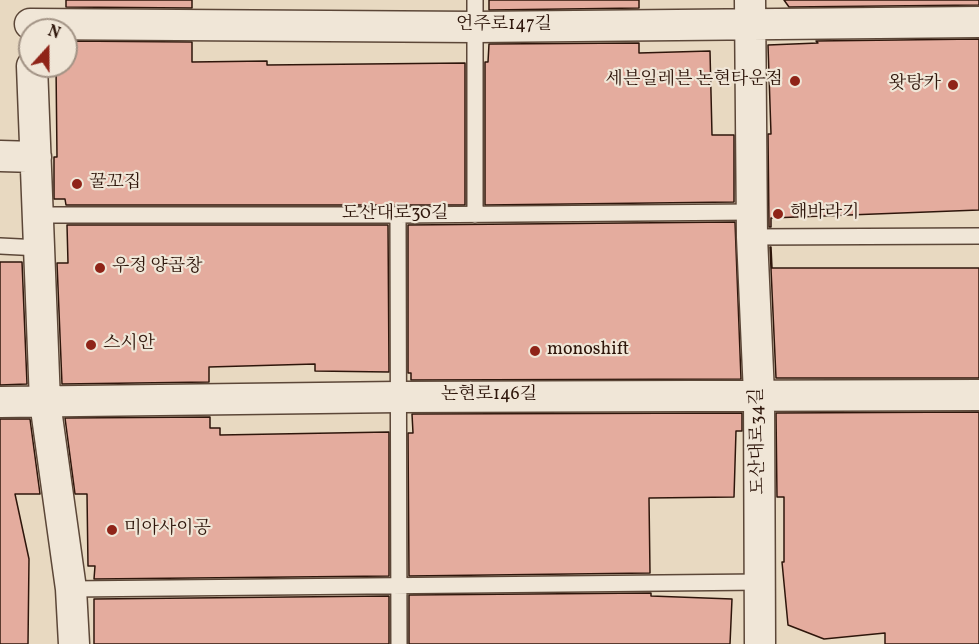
<!DOCTYPE html>
<meta charset="utf-8">
<style>
body{margin:0}
#map{position:relative;width:979px;height:644px;overflow:hidden;background:#e8d9c1;font-family:Vollkorn,serif}
canvas{display:block}
.north{position:absolute;left:18px;top:18px;width:60px;height:60px;box-sizing:border-box;background:#f0e6d7;border:2px solid #a29385;border-radius:50%;rotate:21deg;font-size:16px;font-weight:700;line-height:24px;text-align:center;color:#2e160b}
.north::after{content:'';display:block;margin:auto;width:21px;height:27px;background:#8f2418;clip-path:polygon(50% 0,100% 100%,50% 72%,0 100%)}
</style>
<div id="map">
<canvas width="979" height="644"></canvas>
<div class="north">N</div>
</div>
<script>
const ctx = document.querySelector('canvas').getContext('2d');
ctx.lineJoin = 'round';
function paint(path, color) {
  ctx.fillStyle = color;
  ctx.fill(path, 'evenodd');
}
function trace(path, color, width, dash) {
  ctx.strokeStyle = color;
  ctx.lineWidth = width;
  ctx.lineCap = dash ? 'butt' : 'round';
  ctx.setLineDash(dash || []);
  ctx.stroke(path);
}
function drawText(font, color, halo, rows, align = 'center') {
  ctx.font = font + ' Vollkorn,"Noto Serif KR",serif';
  ctx.lineWidth = 4.5;
  ctx.setLineDash([]);
  ctx.textBaseline = 'middle';
  ctx.strokeStyle = halo;
  ctx.fillStyle = color;
  for (const [text, x, y, turn = 0] of rows) {
    ctx.save();
    ctx.translate(x, y);
    ctx.rotate((+turn || 0) * Math.PI / 180);
    ctx.textAlign = isNaN(turn) ? turn : align;
    if (halo) ctx.strokeText(text, 0, 0);
    ctx.fillText(text, 0, 0);
    ctx.restore();
  }
}
const building = new Path2D(`
 M 66,0 L 192,0 L 192,8 L 66,7 Z
 M 489,0 L 639,0 L 639,8 L 489,10 Z
 M 784,0 L 979,0 L 979,5 L 789,7 Z
 M 979,39 L 979,210 L 771,218 L 771,227 L 769,227 L 768,134 L 771,134 L 768,45 L 818,43 L 816,41 Z
 M 66,41 L 192,42 L 192,62 L 267,61 L 267,65 L 465,63 L 465,205 L 66,205 L 65,199 L 54,199 L 54,157 L 57,157 L 56,66 L 66,66 Z
 M 639,43 L 639,53 L 710,51 L 712,135 L 734,135 L 734,202 L 485,205 L 485,62 L 488,62 L 489,44 Z
 M 735,222 L 741,379 L 411,380 L 411,373 L 408,373 L 408,225 Z
 M 67,225 L 388,225 L 389,372 L 315,371 L 315,364 L 209,367 L 209,382 L 62,384 L 57,263 L 68,263 Z
 M 770,247 L 771,247 L 772,268 L 979,268 L 979,378 L 776,378 Z
 M 0,262 L 22,262 L 27,384 L 0,385 Z
 M 979,412 L 979,644 L 885,644 L 885,633 L 824,639 L 788,625 L 782,562 L 784,562 L 784,497 L 777,497 L 776,413 Z
 M 742,413 L 742,431 L 736,431 L 734,497 L 649,498 L 650,573 L 409,576 L 408,433 L 413,433 L 412,414 Z
 M 210,417 L 210,428 L 220,428 L 220,435 L 389,432 L 389,576 L 94,579 L 95,566 L 88,566 L 87,494 L 75,494 L 65,418 Z
 M 0,419 L 30,419 L 40,494 L 15,494 L 29,559 L 28,644 L 0,644 Z
 M 651,593 L 651,596 L 732,599 L 730,644 L 409,644 L 409,595 Z
 M 389,596 L 389,644 L 94,644 L 94,599 Z`);
const service = new Path2D(`
 M 38,215 L 398,215 L 752,212
 M 398,215 L 399,644
 M 475,215 L 475,0
 M 752,237 L 979,236
 M 0,246 L 40,248
 M 71,589 L 761,582`);
const minor = new Path2D(`
 M 750,0 L 752,237 L 759,394 L 760,644
 M 30,24 L 475,27 L 979,22
 M 32,66 L 45,402 L 71,589 L 74,644
 M 0,156 L 36,157
 M 0,402 L 399,397 L 979,395`);
const markers = [
 [795,81,6,"#8f2418"],
 [953,85,6,"#8f2418"],
 [77,184,6,"#8f2418"],
 [778,214,6,"#8f2418"],
 [100,268,6,"#8f2418"],
 [91,345,6,"#8f2418"],
 [535,351,6,"#8f2418"],
 [112,530,6,"#8f2418"]
];
const streetNames = [
 ["언주로147길",504,26],
 ["도산대로30길",395,215],
 ["논현로146길",489,396],
 ["도산대로34길",759,441,-91]
];
const poiNames = [
 ["세븐일레븐 논현타운점",783,81,"right"],
 ["왓탕카",941,85,"right"],
 ["꿀꼬집",89,184],
 ["해바라기",790,214],
 ["우정 양곱창",112,268],
 ["스시안",103,345],
 ["monoshift",547,351],
 ["미아사이공",124,530]
];
paint(building, '#e4ac9e');
trace(building, '#2e160b', 1.5);
trace(service, '#5c4738', 18);
trace(minor, '#5c4738', 33);
trace(service, '#f0e6d7', 15);
trace(minor, '#f0e6d7', 30);
for (const [x, y, r, color] of markers) {
  const dot = new Path2D();
  dot.arc(x, y, r, 0, 2 * Math.PI);
  ctx.fillStyle = color;
  ctx.fill(dot);
  trace(dot, '#f0e6d7', 2);
}
drawText('18px', '#2e160b', '#f0e6d7', streetNames);
drawText('18px', '#2e160b', '#f0e6d7', poiNames, 'left');
</script>
